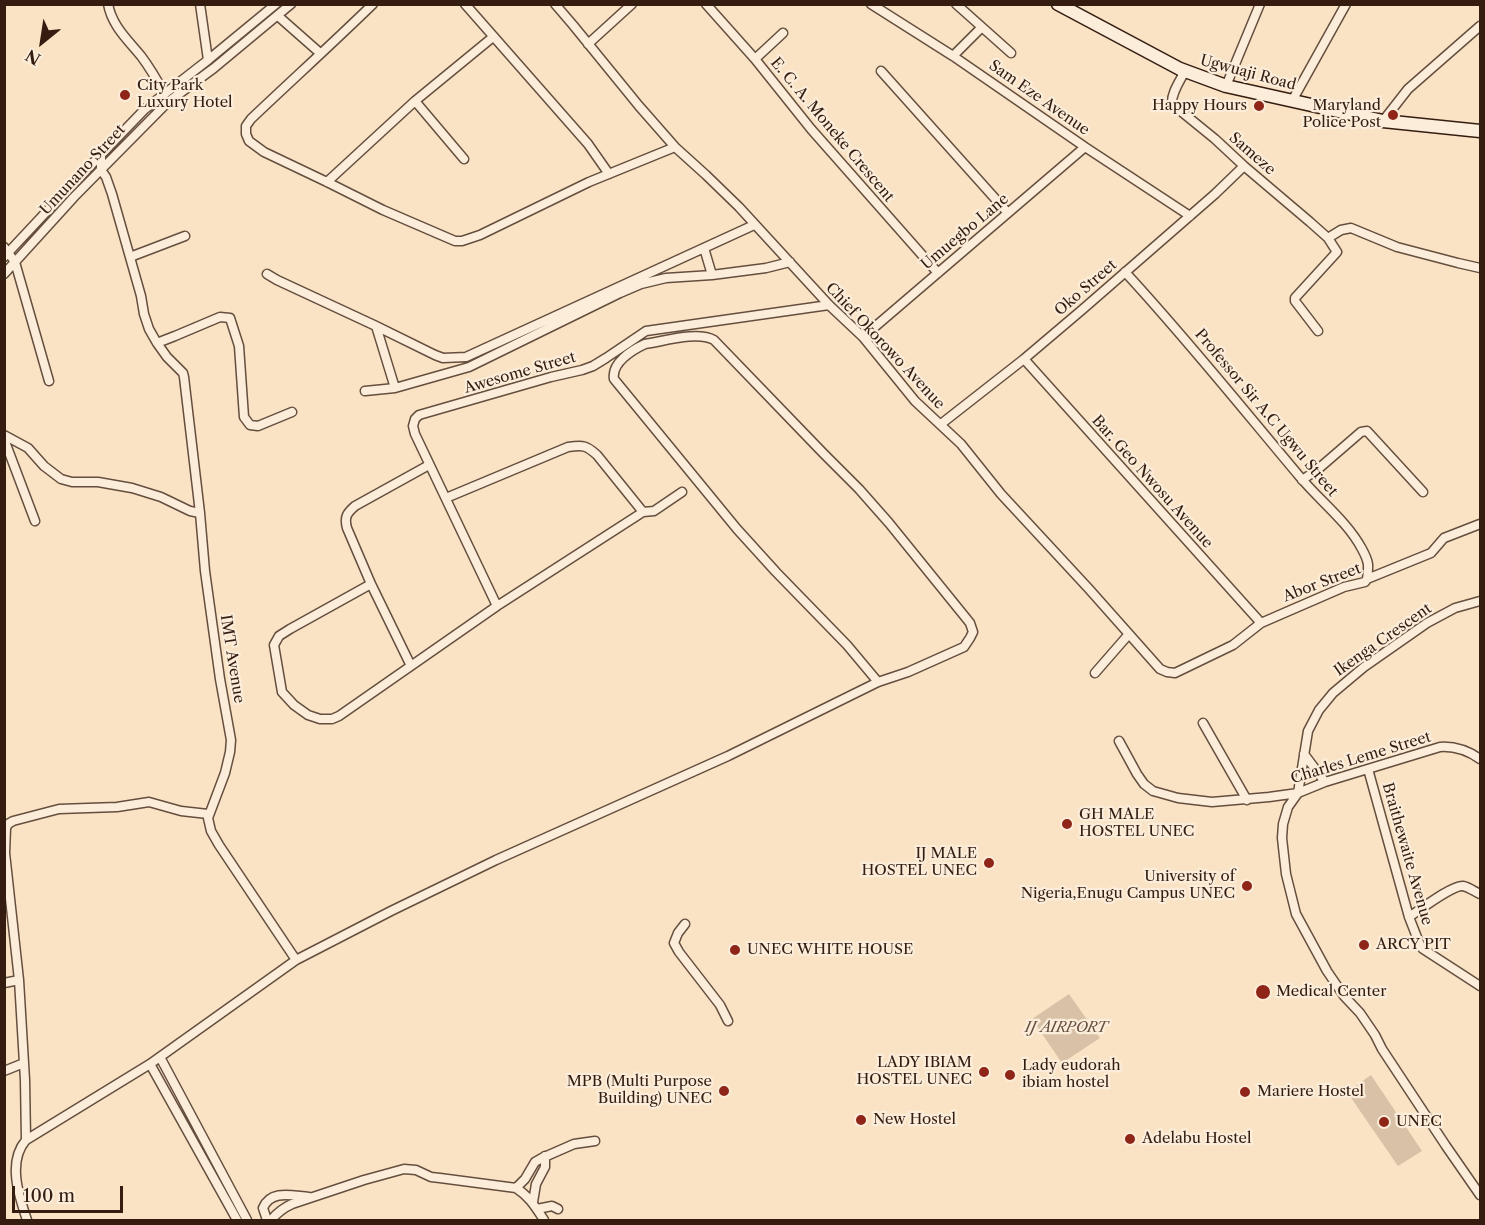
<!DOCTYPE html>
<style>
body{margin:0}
#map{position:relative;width:1485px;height:1225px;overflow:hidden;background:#f9e3c4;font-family:"Libre Caslon Text",serif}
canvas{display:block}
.frame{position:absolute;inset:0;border:6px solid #341c11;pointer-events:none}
.north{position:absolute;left:12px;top:12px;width:60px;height:60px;-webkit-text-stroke:4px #fbedd9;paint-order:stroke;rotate:210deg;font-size:16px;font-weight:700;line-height:24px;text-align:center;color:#341c11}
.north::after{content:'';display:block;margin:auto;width:21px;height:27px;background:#341c11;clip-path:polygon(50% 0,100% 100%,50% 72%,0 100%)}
.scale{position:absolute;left:12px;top:1186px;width:111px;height:27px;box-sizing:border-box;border:3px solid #341c11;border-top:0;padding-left:8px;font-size:18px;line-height:21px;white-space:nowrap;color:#341c11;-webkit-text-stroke:4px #fbedd9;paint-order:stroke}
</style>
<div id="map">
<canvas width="1485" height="1225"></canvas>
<div class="frame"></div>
<div class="north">N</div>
<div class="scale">100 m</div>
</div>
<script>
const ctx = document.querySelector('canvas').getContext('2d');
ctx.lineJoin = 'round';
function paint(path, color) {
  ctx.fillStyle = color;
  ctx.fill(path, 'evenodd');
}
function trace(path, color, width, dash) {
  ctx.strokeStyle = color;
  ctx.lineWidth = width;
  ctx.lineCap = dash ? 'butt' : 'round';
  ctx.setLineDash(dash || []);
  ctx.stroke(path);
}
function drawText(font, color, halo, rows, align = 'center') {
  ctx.font = font + ' "Libre Caslon Text",serif';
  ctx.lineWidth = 4.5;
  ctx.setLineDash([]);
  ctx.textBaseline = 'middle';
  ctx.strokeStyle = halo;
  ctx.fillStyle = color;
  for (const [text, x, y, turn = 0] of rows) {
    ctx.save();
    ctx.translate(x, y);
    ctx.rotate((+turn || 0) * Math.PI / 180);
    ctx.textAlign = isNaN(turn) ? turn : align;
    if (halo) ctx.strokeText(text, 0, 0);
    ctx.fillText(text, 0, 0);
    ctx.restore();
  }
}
const green = new Path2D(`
 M 1069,994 L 1100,1038 L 1062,1063 L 1032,1019 Z
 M 1371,1075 L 1422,1151 L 1398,1166 L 1347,1092 Z`);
const minor = new Path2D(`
 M 108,4 C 112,26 128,40 141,56 C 150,68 157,80 164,93
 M 200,4 L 208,60
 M 373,4 C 333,43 292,80 251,119 L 246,126 L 246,134 L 249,141 L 264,152 L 327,182 L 383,210 L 455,241 L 462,241 L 480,235 L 589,182 L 675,147
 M 465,4 L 588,144 L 609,174
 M 555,4 L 573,25 L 639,106 L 675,147 L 706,175 L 739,207 L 829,305 L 863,337 L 915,401 L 961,444 L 1001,494 L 1089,589 L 1160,669 L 1167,672 L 1175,673 L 1233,645 L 1261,623 L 1344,587 L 1365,582 L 1367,579 L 1431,553 L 1444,538 L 1480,524
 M 706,4 L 755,59 L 811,129 L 938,273
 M 871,4 L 953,56 L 1085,147 L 1190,216
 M 956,4 L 1011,53
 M 278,16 L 320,53
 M 588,44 L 632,4
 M 953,56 L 981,28
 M 755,59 L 783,33
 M 881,71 L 1008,213
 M 1185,71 C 1180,81 1171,93 1172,104 L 1215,139 L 1244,166 L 1310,222 L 1328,238 L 1337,252 L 1295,298 L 1295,301 L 1318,331
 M 1226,86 L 1260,4
 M 415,101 L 464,159
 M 1292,101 L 1346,4
 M 1383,121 L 1408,89 L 1480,26
 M 101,155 L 101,170 L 106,177 L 112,194 L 141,296 L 144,314 L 149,329 L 157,343 L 175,336 L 220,317 L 230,318 L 239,346 L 244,417 L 250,425 L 258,426 L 292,412
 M 327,182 L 415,101 L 493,37
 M 1328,238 L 1341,230 L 1351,228 L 1397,247 L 1458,263 L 1480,268
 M 4,247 L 15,262 L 49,381
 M 704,248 L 712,275
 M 4,257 L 63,194 L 145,109 L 208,60 L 276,4
 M 130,257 L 185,236
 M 1125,272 C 1186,338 1242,408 1300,477 C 1320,501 1347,521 1362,549 C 1369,562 1369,565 1367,579
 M 4,274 L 74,197 L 168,102 L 214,68 L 291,4
 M 267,274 L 277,280 L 376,326 L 435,355 L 443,358 L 466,357 L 754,225
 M 376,326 L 395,388
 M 863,337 L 1085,147
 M 157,343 L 167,357 L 183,373 L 184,377 L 200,513 L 205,571 L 220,679 L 231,740 L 230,752 L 225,773 L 208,818 L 211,831 L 219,845 L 296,960
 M 1024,359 L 1261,623
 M 365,391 L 395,388 L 469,367 L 620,293 L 641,284 L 666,278 L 712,275 L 766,268 L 790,262
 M 941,424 L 1024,359 L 1083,309 L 1215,194 L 1244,166
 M 4,435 L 28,448 L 44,466 L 61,479 L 72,482 L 98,482 L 132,488 L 161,497 L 190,511 L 200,513
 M 4,439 L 35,521
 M 1302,480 L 1317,470 L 1361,432 L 1367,431 L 1423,492
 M 446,498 L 568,447 C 583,445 586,445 597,455 L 643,512
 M 371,584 L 290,629 L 279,636 L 274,645 L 282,692 L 294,705 L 308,715 L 320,719 L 332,719 L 339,716 L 497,606 L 643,512 L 654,511 L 682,492
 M 1480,601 L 1455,608 L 1427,623 L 1364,667 L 1333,693 L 1319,710 L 1308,731 L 1298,793 L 1288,807 L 1283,824 L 1282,838 L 1286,874 L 1296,914 L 1327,971 L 1344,996 L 1360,1013 L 1375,1035 L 1382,1049 L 1446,1146 L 1480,1195
 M 497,606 L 415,434 L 413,426 L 415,419 L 419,415 L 551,377 L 582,370 L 593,366 L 606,358 L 646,331 L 829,305
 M 411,666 L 371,584 L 347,528 C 344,517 347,513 355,506 L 429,465
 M 1095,673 L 1129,634
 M 1203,723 L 1247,800
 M 1119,741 L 1137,774 L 1144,784 L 1153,791 L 1178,798 L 1212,802 L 1269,797 L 1298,793 L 1325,782 L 1440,747 C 1455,746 1467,750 1480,759
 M 1304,754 L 1325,782
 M 1368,769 L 1409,917 L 1420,945 L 1423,949 L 1480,986
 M 1409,917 C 1420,910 1452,885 1463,886 C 1469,887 1475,892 1480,894
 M 685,924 L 678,933 L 674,943 L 679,952 L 720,1005 L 728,1021
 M 4,983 L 19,980
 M 160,1057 L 247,1220
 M 150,1064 L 237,1220
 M 4,1071 L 24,1063
 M 26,1140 L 25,1080 L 19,980 L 5,853 L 6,828 L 8,824 L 13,821 L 59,809 L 117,807 L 149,802 L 181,811 L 208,814
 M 516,1188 L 525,1179 L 535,1162 L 542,1158 L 574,1144 L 595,1141
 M 533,1202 L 536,1184 L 545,1167 L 545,1156
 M 537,1209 L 552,1206 L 558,1209
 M 27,1220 C 19,1196 7,1162 26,1140 L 150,1064 L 296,960 L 391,911 L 496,860 L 728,756 L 878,682 L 908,672 L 964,647 L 970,638 L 973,632 L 970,623 L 889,523 L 859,489 L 824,454 L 714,340 C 697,331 665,341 645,344 C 632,350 611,363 614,379 L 737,529 L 776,572 L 847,645 L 878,682
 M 267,1220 L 263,1208 C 271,1189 293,1196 309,1197
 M 271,1220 C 277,1213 283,1208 292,1204 L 364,1180 L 404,1169 L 416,1170 L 431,1177 L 440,1178 L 516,1188 C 529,1196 536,1208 544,1220`);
const secondary = new Path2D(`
 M 1058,4 L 1180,69 L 1226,86 L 1383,121 L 1480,131`);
const markers = [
 [125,95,6,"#8f2418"],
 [1259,106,6,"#8f2418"],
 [1393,115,6,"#8f2418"],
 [1067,824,6,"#8f2418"],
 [989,863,6,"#8f2418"],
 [1247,886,6,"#8f2418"],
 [1364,945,6,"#8f2418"],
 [735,950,6,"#8f2418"],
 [1263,992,8,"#8f2418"],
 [984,1072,6,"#8f2418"],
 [1010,1075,6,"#8f2418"],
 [724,1091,6,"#8f2418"],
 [1245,1092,6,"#8f2418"],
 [861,1120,6,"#8f2418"],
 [1384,1122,6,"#8f2418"],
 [1130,1139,6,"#8f2418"]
];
const streetNames = [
 ["Ugwuaji Road",1248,73,15],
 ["Sam Eze Avenue",1039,98,35],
 ["E. C. A. Moneke Crescent",832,130,50],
 ["Sameze",1252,154,41],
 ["Umunano Street",83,170,-47],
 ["Umuegbo Lane",965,232,-40],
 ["Oko Street",1086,288,-41],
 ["Chief Okorowo Avenue",885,346,47],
 ["Awesome Street",520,373,-16],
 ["Professor Sir A.C Ugwu Street",1266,413,50],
 ["Bar. Geo Nwosu Avenue",1152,482,48],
 ["Abor Street",1322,583,-21],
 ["Ikenga Crescent",1383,640,-35],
 ["IMT Avenue",232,659,81],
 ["Charles Leme Street",1361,758,-17],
 ["Braithewaite Avenue",1407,854,74]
];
const poiNames = [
 ["City Park",137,86],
 ["Luxury Hotel",137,103],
 ["Happy Hours",1247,106,"right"],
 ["Maryland",1381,106,"right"],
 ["Police Post",1381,123,"right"],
 ["GH MALE",1079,815],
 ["HOSTEL UNEC",1079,832],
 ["IJ MALE",977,854,"right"],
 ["HOSTEL UNEC",977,871,"right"],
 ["University of",1235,877,"right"],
 ["Nigeria,Enugu Campus UNEC",1235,894,"right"],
 ["ARCY PIT",1376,945],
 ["UNEC WHITE HOUSE",747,950],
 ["Medical Center",1276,992],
 ["LADY IBIAM",972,1063,"right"],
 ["HOSTEL UNEC",972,1080,"right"],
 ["Lady eudorah",1022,1066],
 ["ibiam hostel",1022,1083],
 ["MPB (Multi Purpose",712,1082,"right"],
 ["Building) UNEC",712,1099,"right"],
 ["Mariere Hostel",1257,1092],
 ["New Hostel",873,1120],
 ["UNEC",1396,1122],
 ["Adelabu Hostel",1142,1139]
];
const parkNames = [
 ["IJ AIRPORT",1066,1028]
];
paint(green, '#d8c1a6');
trace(minor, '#654e3e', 11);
trace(secondary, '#341c11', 15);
trace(minor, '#fbedd9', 8);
trace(secondary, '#fbedd9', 12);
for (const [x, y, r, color] of markers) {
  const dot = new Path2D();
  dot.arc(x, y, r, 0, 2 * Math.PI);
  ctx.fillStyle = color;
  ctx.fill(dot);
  trace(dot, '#fbedd9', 2);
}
drawText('15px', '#341c11', '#fbedd9', streetNames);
drawText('15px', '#341c11', '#fbedd9', poiNames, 'left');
drawText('italic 15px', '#654e3e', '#fbedd9', parkNames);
</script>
